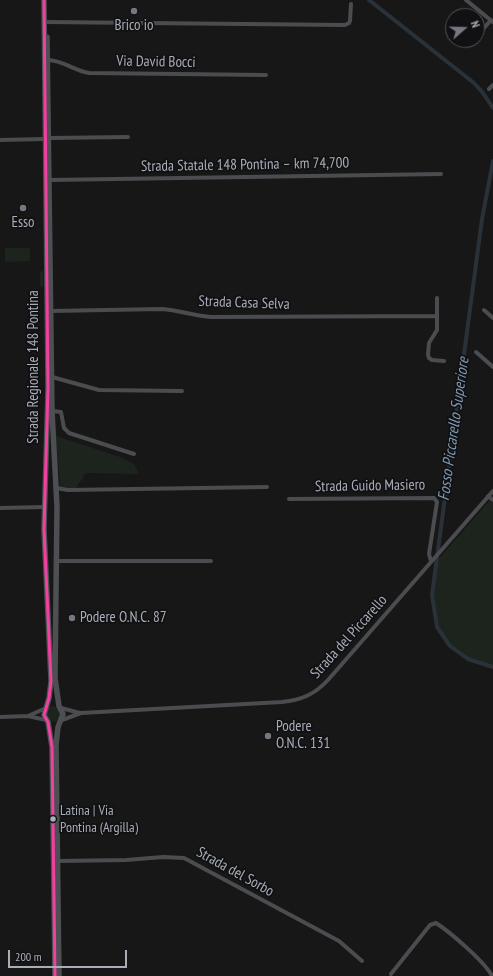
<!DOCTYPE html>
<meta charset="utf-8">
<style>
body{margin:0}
#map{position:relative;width:493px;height:976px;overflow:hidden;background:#171717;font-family:"PT Sans Narrow",sans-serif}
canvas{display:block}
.north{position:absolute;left:445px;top:8px;width:40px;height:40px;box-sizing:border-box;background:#111113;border:1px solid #4d4f55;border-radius:50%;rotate:70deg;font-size:11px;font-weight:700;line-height:16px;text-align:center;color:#a8adb8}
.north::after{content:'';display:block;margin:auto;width:14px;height:18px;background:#757880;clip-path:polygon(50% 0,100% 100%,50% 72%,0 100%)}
.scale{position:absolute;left:8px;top:950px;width:119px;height:18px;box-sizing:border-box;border:2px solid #a8adb8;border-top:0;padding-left:5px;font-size:12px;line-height:14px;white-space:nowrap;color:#a8adb8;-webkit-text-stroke:3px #111113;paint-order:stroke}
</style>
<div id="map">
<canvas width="493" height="976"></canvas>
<div class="north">N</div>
<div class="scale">200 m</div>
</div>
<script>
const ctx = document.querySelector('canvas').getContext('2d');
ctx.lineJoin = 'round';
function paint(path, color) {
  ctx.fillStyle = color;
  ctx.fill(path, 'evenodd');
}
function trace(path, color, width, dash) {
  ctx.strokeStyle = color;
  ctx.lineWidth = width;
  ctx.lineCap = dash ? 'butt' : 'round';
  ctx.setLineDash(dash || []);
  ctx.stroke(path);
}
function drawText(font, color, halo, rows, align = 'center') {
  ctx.font = font + ' "PT Sans Narrow",sans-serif';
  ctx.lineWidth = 3.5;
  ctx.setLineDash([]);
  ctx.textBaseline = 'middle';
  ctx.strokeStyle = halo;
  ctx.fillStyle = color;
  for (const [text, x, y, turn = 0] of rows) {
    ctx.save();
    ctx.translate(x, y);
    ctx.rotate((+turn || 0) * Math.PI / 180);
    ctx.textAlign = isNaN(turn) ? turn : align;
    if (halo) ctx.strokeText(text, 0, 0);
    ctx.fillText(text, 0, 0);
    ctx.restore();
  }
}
const green = new Path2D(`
 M 5,248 L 30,248 L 30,261 L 5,262 Z
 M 43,270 L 44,285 L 42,288 L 40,286 L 40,272 Z
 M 56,436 L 120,457 L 134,464 L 139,474 L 85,473 L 83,478 L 75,489 L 60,487 Z
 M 490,500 L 493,503 L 493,667 L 468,659 L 450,646 L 437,627 L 432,595 L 436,562 Z
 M45 714a8 8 0 1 1 16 0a8 8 0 1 1-16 0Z`);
const canal = new Path2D(`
 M 369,0 L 474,83 L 483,93 L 493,108
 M 493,161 L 482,219 L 432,595 L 437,627 L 450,646 L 468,659 L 493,667`);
const minor = new Path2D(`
 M 466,0 L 493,22
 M 45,22 L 345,25 L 349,23 L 350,21 L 351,4
 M 477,36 L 491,20
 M 471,43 L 474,40
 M 48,60 C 62,60 75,71 89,73 L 266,75
 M 489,89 L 493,85
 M 49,138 L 128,137
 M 0,140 L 45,139
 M 50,180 L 441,174
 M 437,298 L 437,330 L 429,343 L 428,355 L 429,358 L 432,360 L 444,361
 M 484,310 L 493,318
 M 51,311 L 162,309 C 179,310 194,316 211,317 L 437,316
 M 476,352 L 493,367
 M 52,377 L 99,390 L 182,391
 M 52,411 L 61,412 L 64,428 L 69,433 L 134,454
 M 56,488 L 68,490 L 267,487
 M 488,496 L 493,500
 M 289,499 L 434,498 L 437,502 L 429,554 L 431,561
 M 0,508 L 44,507
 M 57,561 L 211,561
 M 61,708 L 80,713
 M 28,716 L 46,720
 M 0,717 L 28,716 L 46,708
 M 62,720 L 81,713 L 282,702 C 302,700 315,694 328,680 L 493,491
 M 58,861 L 126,860 L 163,857 L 184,858 L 339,941 L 362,961
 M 391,974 L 430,925 L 436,923 C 450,932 485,962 492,976`);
const major = new Path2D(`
 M 44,0 L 48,388 L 44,529 L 51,681 L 49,698 L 44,715 L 48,722 L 52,747 L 55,976
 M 47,37 L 52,411 L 57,507 L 55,678 L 59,706 L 63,714 L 58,727 L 56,745 L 59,976`);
const bus1 = new Path2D(`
 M 44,0 L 48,388 L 44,529 L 51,681 L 49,698 L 44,715 L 48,722 L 52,747 L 55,976`);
const markers = [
 [134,11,4,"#757880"],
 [23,208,4,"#757880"],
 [72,618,4,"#757880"],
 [268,736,4,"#757880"],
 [53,819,3.5,"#a8adb8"]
];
const busNames = [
 ["Latina | Via",60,811],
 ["Pontina (Argilla)",60,828]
];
const poiNames = [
 ["Brico io",134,26],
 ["Esso",23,223],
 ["Podere O.N.C. 87",80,618,"left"],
 ["Podere",276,727,"left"],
 ["O.N.C. 131",276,744,"left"]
];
const streetNames = [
 ["Via David Bocci",156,62,1],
 ["Strada Statale 148 Pontina – km 74,700",245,165,-1],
 ["Strada Casa Selva",244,303,2],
 ["Strada Regionale 148 Pontina",34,367,-90],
 ["Strada Guido Masiero",370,486,-1],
 ["Strada del Piccarello",349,637,-48],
 ["Strada del Sorbo",235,872,29]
];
const waterNames = [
 ["Fosso Piccarello Superiore",454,429,-82]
];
paint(green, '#1d241e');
trace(canal, '#2a3239', 4);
trace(minor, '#4b4c50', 4);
trace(major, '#4d4f52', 5.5);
trace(bus1, '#f240a1', 3);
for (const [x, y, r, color] of markers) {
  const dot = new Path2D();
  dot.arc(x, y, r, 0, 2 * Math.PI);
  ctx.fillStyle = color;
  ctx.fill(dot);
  trace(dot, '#111113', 1.5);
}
drawText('14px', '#a8adb8', '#111113', busNames, 'left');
drawText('15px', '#a8adb8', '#111113', poiNames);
drawText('15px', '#a8adb8', '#111113', streetNames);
drawText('italic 16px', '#7f9bb3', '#111113', waterNames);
</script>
